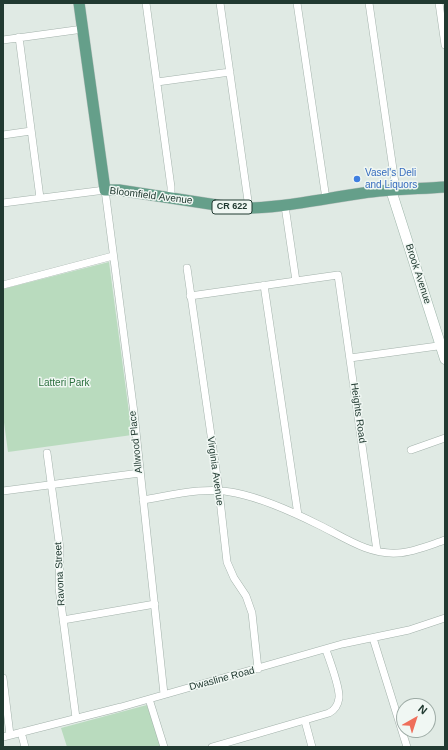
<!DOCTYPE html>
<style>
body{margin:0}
#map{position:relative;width:448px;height:750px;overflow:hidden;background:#e0eae4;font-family:Arial,sans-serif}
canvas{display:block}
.frame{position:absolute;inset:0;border:4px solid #213a31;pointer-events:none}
.north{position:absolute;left:396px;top:698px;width:40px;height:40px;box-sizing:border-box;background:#f0f7f3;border:1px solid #9daba5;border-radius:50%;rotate:39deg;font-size:11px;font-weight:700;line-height:16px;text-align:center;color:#213a31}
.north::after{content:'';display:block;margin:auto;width:14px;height:18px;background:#ef6e5a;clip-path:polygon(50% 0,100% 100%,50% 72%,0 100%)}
</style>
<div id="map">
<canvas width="448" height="750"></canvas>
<div class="frame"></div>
<div class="north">N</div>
</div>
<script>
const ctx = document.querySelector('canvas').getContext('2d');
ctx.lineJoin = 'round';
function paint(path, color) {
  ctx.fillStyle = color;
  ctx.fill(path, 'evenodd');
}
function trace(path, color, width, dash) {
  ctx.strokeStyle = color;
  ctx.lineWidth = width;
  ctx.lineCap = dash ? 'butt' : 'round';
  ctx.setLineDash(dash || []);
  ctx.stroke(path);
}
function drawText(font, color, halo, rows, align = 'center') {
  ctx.font = font + ' Arial,sans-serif';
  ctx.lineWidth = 3;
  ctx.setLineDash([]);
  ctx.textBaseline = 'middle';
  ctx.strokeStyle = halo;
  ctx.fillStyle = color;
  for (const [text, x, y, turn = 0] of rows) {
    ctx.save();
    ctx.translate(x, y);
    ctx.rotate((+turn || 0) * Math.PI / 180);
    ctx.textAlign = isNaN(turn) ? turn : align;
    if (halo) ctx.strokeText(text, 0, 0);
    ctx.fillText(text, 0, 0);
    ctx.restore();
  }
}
const green = new Path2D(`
 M 109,262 L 132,435 L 8,452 L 3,415 L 3,289 Z
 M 147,705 L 161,747 L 67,747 L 61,728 Z`);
const minor = new Path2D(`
 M 146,3 L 171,187 L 171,198
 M 220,3 L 249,208
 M 297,3 L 326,199
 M 369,3 L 396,190
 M 439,3 L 445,45
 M 19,37 L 40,198
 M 3,40 L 83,29
 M 157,82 L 230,72
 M 3,135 L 31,131
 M 3,203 L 105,190 L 134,413 L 164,694
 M 285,206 L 296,281
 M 187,268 L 219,491 L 227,562 L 234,578 L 246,596 L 252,613 L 258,669
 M 3,285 L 113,256
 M 264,285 L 298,515
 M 190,296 L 338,275 L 377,551
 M 350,358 L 445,345
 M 411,450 L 445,438
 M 47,453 L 60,549 L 59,588 L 76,718
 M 3,491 L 140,473
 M 143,500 C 173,495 206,486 236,493 C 265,499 293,512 319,525 C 344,537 368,555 398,553 C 414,552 430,545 445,540
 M 63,620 L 155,604
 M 373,638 L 407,747
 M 3,678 L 10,735
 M 149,699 L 164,747
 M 305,721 L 312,747
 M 21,732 L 25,747
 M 3,737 L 121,707 L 342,644 L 409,630 L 445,618
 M 212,747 L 329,713 C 335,710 338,705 339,698 C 340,688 330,661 326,650`);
const secondary = new Path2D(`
 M 391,190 L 445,359`);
const primary = new Path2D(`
 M 79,3 L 105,190 L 119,190 L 236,208 C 280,209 320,199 363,193 C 390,189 418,189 445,187`);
const markers = [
 [357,179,4,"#3f7fe0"]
];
const shields = [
 [232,207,40]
];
const shieldNames = [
 ["CR 622",232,207]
];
const shopNames = [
 ["Vasel's Deli",365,173],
 ["and Liquors",365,185]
];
const streetNames = [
 ["Bloomfield Avenue",151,196,7],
 ["Brook Avenue",418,274,72],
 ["Heights Road",358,413,82],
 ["Allwood Place",136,442,-96],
 ["Virginia Avenue",215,471,82],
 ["Ravona Street",60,574,-93],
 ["Dwasline Road",222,679,-15]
];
const parkNames = [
 ["Latteri Park",64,383]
];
paint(green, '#b9dbbe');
trace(minor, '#a3b2ab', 8);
trace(secondary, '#9fb6ab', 11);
trace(primary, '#bcc4c1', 12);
trace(minor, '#fff', 7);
trace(secondary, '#fff', 10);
trace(primary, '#659f8a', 11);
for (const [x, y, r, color] of markers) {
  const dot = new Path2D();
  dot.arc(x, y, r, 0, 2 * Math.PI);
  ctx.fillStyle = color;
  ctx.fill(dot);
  trace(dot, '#f0f7f3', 1.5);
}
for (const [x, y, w] of shields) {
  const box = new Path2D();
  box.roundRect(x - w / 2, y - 7, w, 14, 3);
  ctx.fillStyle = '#f0f7f3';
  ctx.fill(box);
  trace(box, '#213a31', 1);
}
drawText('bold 9px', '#213a31', null, shieldNames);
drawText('10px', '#366cbe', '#f0f7f3', shopNames, 'left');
drawText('10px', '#213a31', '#f0f7f3', streetNames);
drawText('10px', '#2c703f', '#f0f7f3', parkNames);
</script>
